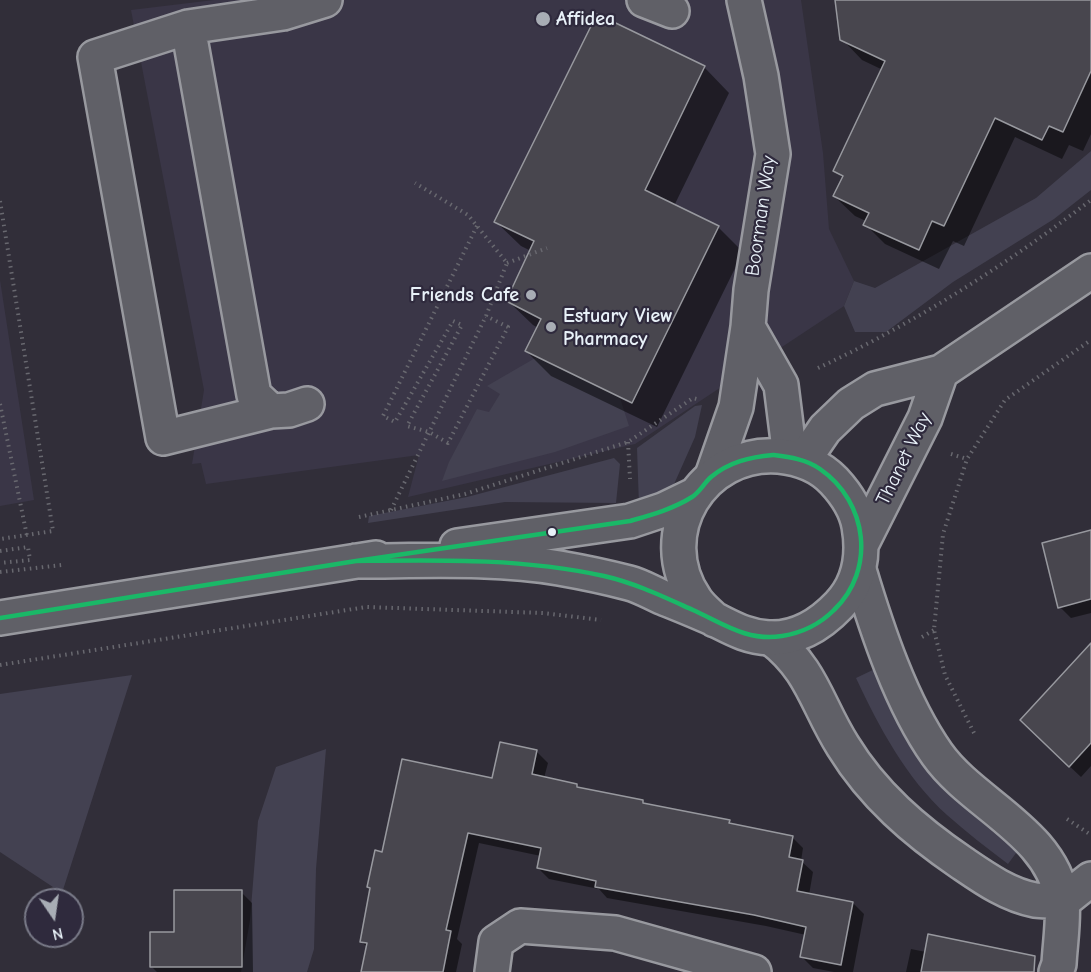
<!DOCTYPE html>
<style>
body{margin:0}
#map{position:relative;width:1091px;height:972px;overflow:hidden;background:#312e39;font-family:"Comic Neue",sans-serif}
canvas{display:block}
.north{position:absolute;left:24px;top:888px;width:60px;height:60px;box-sizing:border-box;background:#2f2a3d;border:2px solid #797a88;border-radius:50%;rotate:167deg;font-size:16px;font-weight:700;line-height:24px;text-align:center;color:#e8f1f8}
.north::after{content:'';display:block;margin:auto;width:21px;height:27px;background:#a8adb5;clip-path:polygon(50% 0,100% 100%,50% 72%,0 100%)}
</style>
<div id="map">
<canvas width="1091" height="972"></canvas>
<div class="north">N</div>
</div>
<script>
const ctx = document.querySelector('canvas').getContext('2d');
ctx.lineJoin = 'round';
function paint(path, color) {
  ctx.fillStyle = color;
  ctx.fill(path, 'evenodd');
}
function trace(path, color, width, dash) {
  ctx.strokeStyle = color;
  ctx.lineWidth = width;
  ctx.lineCap = dash ? 'butt' : 'round';
  ctx.setLineDash(dash || []);
  ctx.stroke(path);
}
function drawText(font, color, halo, rows, align = 'center') {
  ctx.font = font + ' "Comic Neue",sans-serif';
  ctx.lineWidth = 4.5;
  ctx.setLineDash([]);
  ctx.textBaseline = 'middle';
  ctx.strokeStyle = halo;
  ctx.fillStyle = color;
  for (const [text, x, y, turn = 0] of rows) {
    ctx.save();
    ctx.translate(x, y);
    ctx.rotate((+turn || 0) * Math.PI / 180);
    ctx.textAlign = isNaN(turn) ? turn : align;
    if (halo) ctx.strokeText(text, 0, 0);
    ctx.fillText(text, 0, 0);
    ctx.restore();
  }
}
const built = new Path2D(`
 M 214,0 L 801,0 L 823,153 L 829,229 L 854,281 L 844,306 L 635,444 L 408,497 L 419,455 L 206,484 L 201,463 L 192,464 L 204,390 L 131,10 Z
 M 0,280 L 34,500 L 0,506 Z`);
const green = new Path2D(`
 M 1091,151 L 1091,190 L 1054,219 L 953,282 L 886,332 L 855,332 L 844,306 L 854,281 L 875,288 L 1036,198 Z
 M 537,357 L 620,398 L 629,426 L 555,452 L 442,481 L 449,462 L 477,409 L 489,412 L 500,394 L 487,386 Z
 M 702,405 L 695,437 L 671,491 L 639,505 L 637,448 L 695,406 Z
 M 614,458 L 620,464 L 616,503 L 505,502 L 368,523 L 369,516 L 467,497 Z
 M 879,667 L 950,792 L 984,824 L 1019,849 L 1008,864 C 987,848 966,832 947,815 C 906,778 879,727 856,678 Z
 M 132,675 L 62,893 L 0,852 L 0,694 Z
 M 326,749 L 316,869 L 314,949 L 307,972 L 241,972 L 250,920 L 258,821 L 276,767 Z`);
const shadow = new Path2D(`
 M 836,0 L 1091,0 L 1091,134 L 1083,151 L 1069,145 L 1062,159 L 1015,137 L 964,246 L 953,241 L 939,269 L 885,244 L 865,224 L 866,221 L 855,216 L 834,196 L 843,178 L 835,171 L 883,70 L 862,60 L 842,39 Z
 M 597,16 L 705,68 L 729,93 L 674,206 L 718,227 L 743,252 L 657,427 L 551,376 L 526,351 L 538,328 L 533,325 L 508,301 L 531,251 L 521,246 L 496,222 Z
 M 1091,532 L 1091,613 L 1071,618 L 1060,607 Z
 M 1091,646 L 1091,766 L 1081,777 L 1033,732 Z
 M 536,751 L 548,763 L 544,778 L 577,785 L 581,790 L 643,801 L 647,806 L 729,821 L 733,825 L 792,837 L 803,848 L 801,861 L 813,872 L 809,895 L 853,903 L 864,914 L 853,972 L 834,972 L 813,968 L 802,957 L 806,935 L 766,926 L 607,898 L 599,889 L 549,879 L 538,868 L 541,856 L 479,843 L 457,939 L 462,944 L 456,972 L 365,972 L 368,948 L 361,941 L 383,854 Z
 M 241,892 L 252,903 L 253,972 L 157,972 L 151,966 L 175,933 Z
 M 911,949 L 926,952 L 994,972 L 906,972 Z`);
const building = new Path2D(`
 M 835,0 L 1091,0 L 1091,71 L 1063,132 L 1049,126 L 1042,140 L 995,118 L 944,226 L 932,221 L 919,250 L 863,225 L 869,213 L 833,196 L 843,176 L 833,171 L 885,61 L 840,40 Z
 M 597,14 L 705,66 L 645,190 L 719,226 L 632,403 L 525,351 L 541,319 L 506,301 L 534,241 L 494,222 Z
 M 1091,530 L 1091,599 L 1058,608 L 1042,543 Z
 M 1091,643 L 1091,743 L 1069,767 L 1020,720 Z
 M 500,742 L 537,750 L 532,774 L 577,784 L 577,787 L 643,800 L 643,803 L 730,820 L 729,823 L 793,836 L 789,857 L 803,860 L 797,891 L 853,902 L 841,965 L 800,957 L 806,927 L 754,915 L 595,887 L 596,881 L 537,868 L 541,848 L 468,833 L 446,930 L 451,931 L 443,972 L 361,972 L 367,943 L 360,942 L 370,888 L 367,887 L 375,850 L 382,852 L 402,759 L 492,778 Z
 M 174,890 L 242,890 L 242,967 L 150,967 L 150,932 L 174,932 Z
 M 928,934 L 1035,956 L 1034,972 L 921,972 Z`);
const path = new Path2D(`
 M 0,201 L 53,531 L 0,539
 M 477,226 L 383,416 L 395,422 L 453,321 L 462,325 L 407,426 L 429,432 L 448,443 L 508,327 L 486,316
 M 507,263 L 547,248
 M 818,368 C 915,323 1006,265 1091,200
 M 0,404 L 27,536
 M 628,442 L 630,479
 M 951,454 L 967,459
 M 391,510 L 486,316 L 507,263 L 468,215 L 415,183
 M 359,517 L 465,494 L 628,442 L 693,398 L 697,399
 M 0,551 L 28,547 L 30,560 L 0,563
 M 0,572 L 62,565
 M 922,637 L 934,630
 M 0,665 L 366,607 L 543,613 L 601,620
 M 974,733 L 945,675 L 934,630 L 943,534 L 967,459 L 1005,400 L 1091,340
 M 1067,819 L 1091,835`);
const minor = new Path2D(`
 M 644,0 L 672,11
 M 188,27 L 254,395 L 271,411 L 289,410 L 307,404
 M 748,327 L 781,385 L 790,457
 M 271,411 L 163,438 L 95,57 L 188,27 L 283,13 L 325,0
 M 712,476 L 736,407 L 748,327 L 751,290 L 773,154 L 761,76 L 744,0
 M 859,570 C 877,630 901,703 937,754 C 973,805 1052,832 1062,900 C 1064,920 1060,944 1059,964 L 1056,972
 M 771,638 C 812,669 817,705 843,746 C 873,795 915,831 962,863 C 984,878 1008,895 1035,900 C 1044,901 1053,901 1062,902
 M 1062,902 L 1091,879
 M 492,972 L 496,942 L 520,926 L 615,933 L 754,972`);
const major = new Path2D(`
 M 803,461 L 825,429 L 851,404 L 875,389 L 941,372 L 1091,271
 M 862,543 L 925,418 L 941,372
 M 457,546 L 630,521 L 663,510 L 694,495
 M 356,561 C 420,561 496,557 559,568 C 582,572 606,577 629,583 C 641,586 652,593 664,598 C 681,605 699,612 716,620 C 734,629 748,637 769,638 C 797,639 821,624 839,605 C 860,583 864,554 859,526 C 856,508 846,494 834,481 C 820,466 799,458 779,456 C 702,450 651,534 695,599 C 700,607 708,613 715,620
 M 0,618 L 376,558`);
const bus1 = new Path2D(`
 M 773,455 C 789,457 806,459 820,469 C 868,502 876,570 834,610 C 820,624 801,633 782,636 C 748,642 722,623 693,610 C 664,597 635,583 604,576 C 522,558 439,560 356,561 L 630,521 C 651,515 673,509 692,497 C 700,492 704,483 711,477 C 729,462 750,457 773,455 Z
 M 0,618 L 356,561`);
const markers = [
 [543,19,8,"#a8adb5"],
 [531,295,6,"#a8adb5"],
 [551,327,6,"#a8adb5"],
 [552,532,5,"#e8f1f8"]
];
const poiNames = [
 ["Affidea",556,19],
 ["Friends Cafe",519,295,"right"],
 ["Estuary View",563,316],
 ["Pharmacy",563,339]
];
const streetNames = [
 ["Boorman Way",761,216,-82],
 ["Thanet Way",904,459,-64]
];
paint(built, '#3a3647');
paint(green, '#434151');
paint(shadow, '#0007');
paint(building, '#48464e');
trace(building, '#98999f', 1.5);
trace(minor, '#98999f', 38);
trace(major, '#98999f', 38);
trace(path, '#68686f', 4, [1.5, 4.5]);
trace(minor, '#606067', 33);
trace(major, '#606067', 33);
trace(bus1, '#1ab867', 4.5);
for (const [x, y, r, color] of markers) {
  const dot = new Path2D();
  dot.arc(x, y, r, 0, 2 * Math.PI);
  ctx.fillStyle = color;
  ctx.fill(dot);
  trace(dot, '#2f2a3d', 2);
}
drawText('bold 20px', '#e8f1f8', '#2f2a3d', poiNames, 'left');
drawText('20px', '#e8f1f8', '#2f2a3d', streetNames);
</script>
